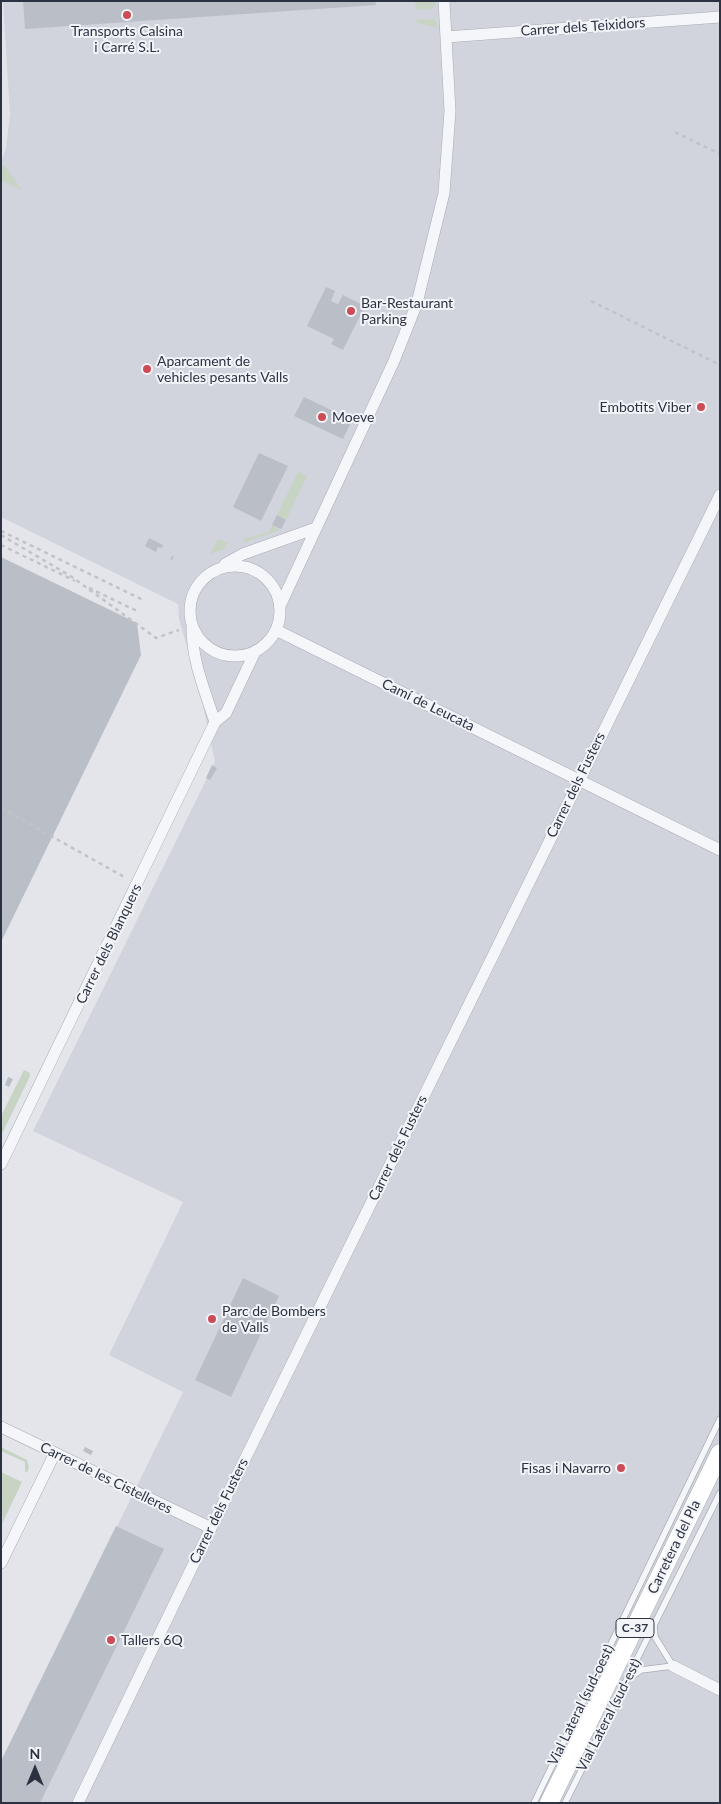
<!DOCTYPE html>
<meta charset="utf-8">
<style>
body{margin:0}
#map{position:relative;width:721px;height:1804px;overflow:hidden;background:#e3e5ea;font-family:Lato,sans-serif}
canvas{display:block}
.frame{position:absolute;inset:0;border:2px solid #2b3242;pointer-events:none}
.north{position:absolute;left:10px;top:1744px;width:50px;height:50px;-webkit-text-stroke:4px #f2f4f8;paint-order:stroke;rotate:0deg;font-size:14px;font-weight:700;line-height:20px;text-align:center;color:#2b3242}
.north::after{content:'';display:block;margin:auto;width:18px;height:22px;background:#2b3242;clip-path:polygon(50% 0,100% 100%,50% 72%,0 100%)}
</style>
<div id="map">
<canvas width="721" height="1804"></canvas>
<div class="frame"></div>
<div class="north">N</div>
</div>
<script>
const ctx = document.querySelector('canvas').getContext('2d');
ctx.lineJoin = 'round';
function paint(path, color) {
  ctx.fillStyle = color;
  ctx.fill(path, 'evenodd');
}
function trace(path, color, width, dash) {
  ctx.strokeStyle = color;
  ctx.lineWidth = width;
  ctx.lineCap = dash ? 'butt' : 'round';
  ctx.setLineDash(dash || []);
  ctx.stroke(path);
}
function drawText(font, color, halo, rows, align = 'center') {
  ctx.font = font + ' Lato,sans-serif';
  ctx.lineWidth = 4;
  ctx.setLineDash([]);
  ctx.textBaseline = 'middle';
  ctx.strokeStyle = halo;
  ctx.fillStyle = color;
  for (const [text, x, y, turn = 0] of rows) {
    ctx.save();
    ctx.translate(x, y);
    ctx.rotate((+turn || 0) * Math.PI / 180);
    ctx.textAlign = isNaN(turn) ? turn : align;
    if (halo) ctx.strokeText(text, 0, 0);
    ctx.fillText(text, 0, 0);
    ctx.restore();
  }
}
const built = new Path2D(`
 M 3,1 L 720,1 L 720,1803 L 1,1803 L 78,1606 L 183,1392 L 109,1355 L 183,1202 L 33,1131 L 215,762 L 201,696 L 179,619 L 178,604 L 1,517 L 1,162 L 6,148 L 10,114 Z`);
const green = new Path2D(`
 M 415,1 L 435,1 L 436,5 L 432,9 L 416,10 Z
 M 433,19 L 437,22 L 437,28 L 417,23 L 416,20 Z
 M 3,166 L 6,167 L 22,190 L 1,180 L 1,170 Z
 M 298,472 L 307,476 L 286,520 L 277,515 Z
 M 272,525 L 280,530 L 243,543 L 244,539 L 269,532 Z
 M 218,539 L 228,543 L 224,549 L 210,554 Z
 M 24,1070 L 30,1073 L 30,1076 L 1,1136 L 1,1116 Z
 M 1,1447 L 27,1460 L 29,1467 L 27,1473 L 25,1471 L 25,1462 L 1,1451 Z
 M 1,1472 L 22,1482 L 1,1526 L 3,1517 L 1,1515 Z`);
const building = new Path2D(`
 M 23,1 L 375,1 L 376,5 L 25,29 Z
 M 326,287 L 335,291 L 331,301 L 338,304 L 343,295 L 365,306 L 343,350 L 331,344 L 334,339 L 307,326 Z
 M 304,397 L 352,420 L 343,439 L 294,416 Z
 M 259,453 L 288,466 L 261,521 L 233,507 Z
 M 277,515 L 286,520 L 281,529 L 272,525 Z
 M 149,538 L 163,545 L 162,548 L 158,547 L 156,552 L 145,546 Z
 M 1,557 L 137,623 L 141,655 L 1,942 Z
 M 212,765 L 217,768 L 210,780 L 206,778 Z
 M 8,1077 L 13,1079 L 9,1087 L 5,1085 Z
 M 243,1278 L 279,1296 L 231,1397 L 195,1380 Z
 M 85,1447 L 93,1451 L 91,1455 L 83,1451 Z
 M 116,1526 L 164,1549 L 40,1803 L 1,1803 L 1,1761 Z`);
const path = new Path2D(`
 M 675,132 L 720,154
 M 591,301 L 720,365
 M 1,531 L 143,600
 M 1,535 L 72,577 L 156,638 L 179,630
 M 1,545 L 75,581
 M 171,560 L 173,556
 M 89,588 L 137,611
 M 1,808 L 126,878`);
const lane = new Path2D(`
 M 627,1680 L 641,1670 L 673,1666 L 655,1637 L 654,1626
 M 534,1803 L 720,1419
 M 565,1803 L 720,1493`);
const street = new Path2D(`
 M 446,37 L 720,17
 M 225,564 L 243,554 L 316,528
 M190 611a45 45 0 1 1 90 0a45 45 0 1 1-90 0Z
 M 280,606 L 394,361 L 417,303 L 444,193 L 450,111 L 444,1
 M 192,628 C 192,661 205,691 215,722
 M 276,630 L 720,850
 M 1,1164 L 215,722 L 226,713 L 255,652
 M 1,1427 L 211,1528
 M 1,1563 L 55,1453
 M 673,1666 L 720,1690
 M 78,1803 L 211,1528 L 720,495`);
const primary = new Path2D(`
 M 549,1803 L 720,1453`);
const markers = [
 [127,15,5,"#cb4c56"],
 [351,311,5,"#cb4c56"],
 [147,369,5,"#cb4c56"],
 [701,407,5,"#cb4c56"],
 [322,417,5,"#cb4c56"],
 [212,1319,5,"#cb4c56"],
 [621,1468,5,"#cb4c56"],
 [111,1640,5,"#cb4c56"]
];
const shields = [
 [635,1628,38]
];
const shieldNames = [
 ["C-37",635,1628]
];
const streetNames = [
 ["Carrer dels Teixidors",583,27,-4],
 ["Camí de Leucata",428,705,26],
 ["Carrer dels Fusters",576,785,-64],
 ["Carrer dels Blanquers",109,944,-64],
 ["Carrer dels Fusters",398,1148,-64],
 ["Carrer de les Cistelleres",106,1478,26],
 ["Carrer dels Fusters",219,1511,-64],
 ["Carretera del Pla",674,1547,-64],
 ["Vial Lateral (sud-oest)",581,1705,-64],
 ["Vial Lateral (sud-est)",609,1715,-63]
];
const poiNames = [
 ["Transports Calsina",127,31,"center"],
 ["i Carré S.L.",127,47,"center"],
 ["Bar-Restaurant",361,303],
 ["Parking",361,319],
 ["Aparcament de",157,361],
 ["vehicles pesants Valls",157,377],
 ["Embotits Viber",691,407,"right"],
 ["Moeve",332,417],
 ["Parc de Bombers",222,1311],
 ["de Valls",222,1327],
 ["Fisas i Navarro",611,1468,"right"],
 ["Tallers 6Q",121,1640]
];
paint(built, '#d1d4dc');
paint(green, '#c7d4c4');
paint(building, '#babec7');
trace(lane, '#a8acb4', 7);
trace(street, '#a8acb4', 12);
trace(primary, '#a2a9b6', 19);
trace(path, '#c0c3c9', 2.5, [4, 4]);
trace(lane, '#f5f6f9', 5.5);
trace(street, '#f5f6f9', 11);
trace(primary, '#fff', 18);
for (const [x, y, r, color] of markers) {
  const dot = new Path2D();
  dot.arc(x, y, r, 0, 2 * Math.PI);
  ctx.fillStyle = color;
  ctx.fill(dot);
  trace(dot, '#f2f4f8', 2);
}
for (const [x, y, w] of shields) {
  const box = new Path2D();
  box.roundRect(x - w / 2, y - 9.5, w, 19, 4);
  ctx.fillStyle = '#f2f4f8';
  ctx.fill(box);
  trace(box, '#2b3242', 1);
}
drawText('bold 12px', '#2b3242', null, shieldNames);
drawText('14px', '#2b3242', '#f2f4f8', streetNames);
drawText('14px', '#2b3242', '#f2f4f8', poiNames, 'left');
</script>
